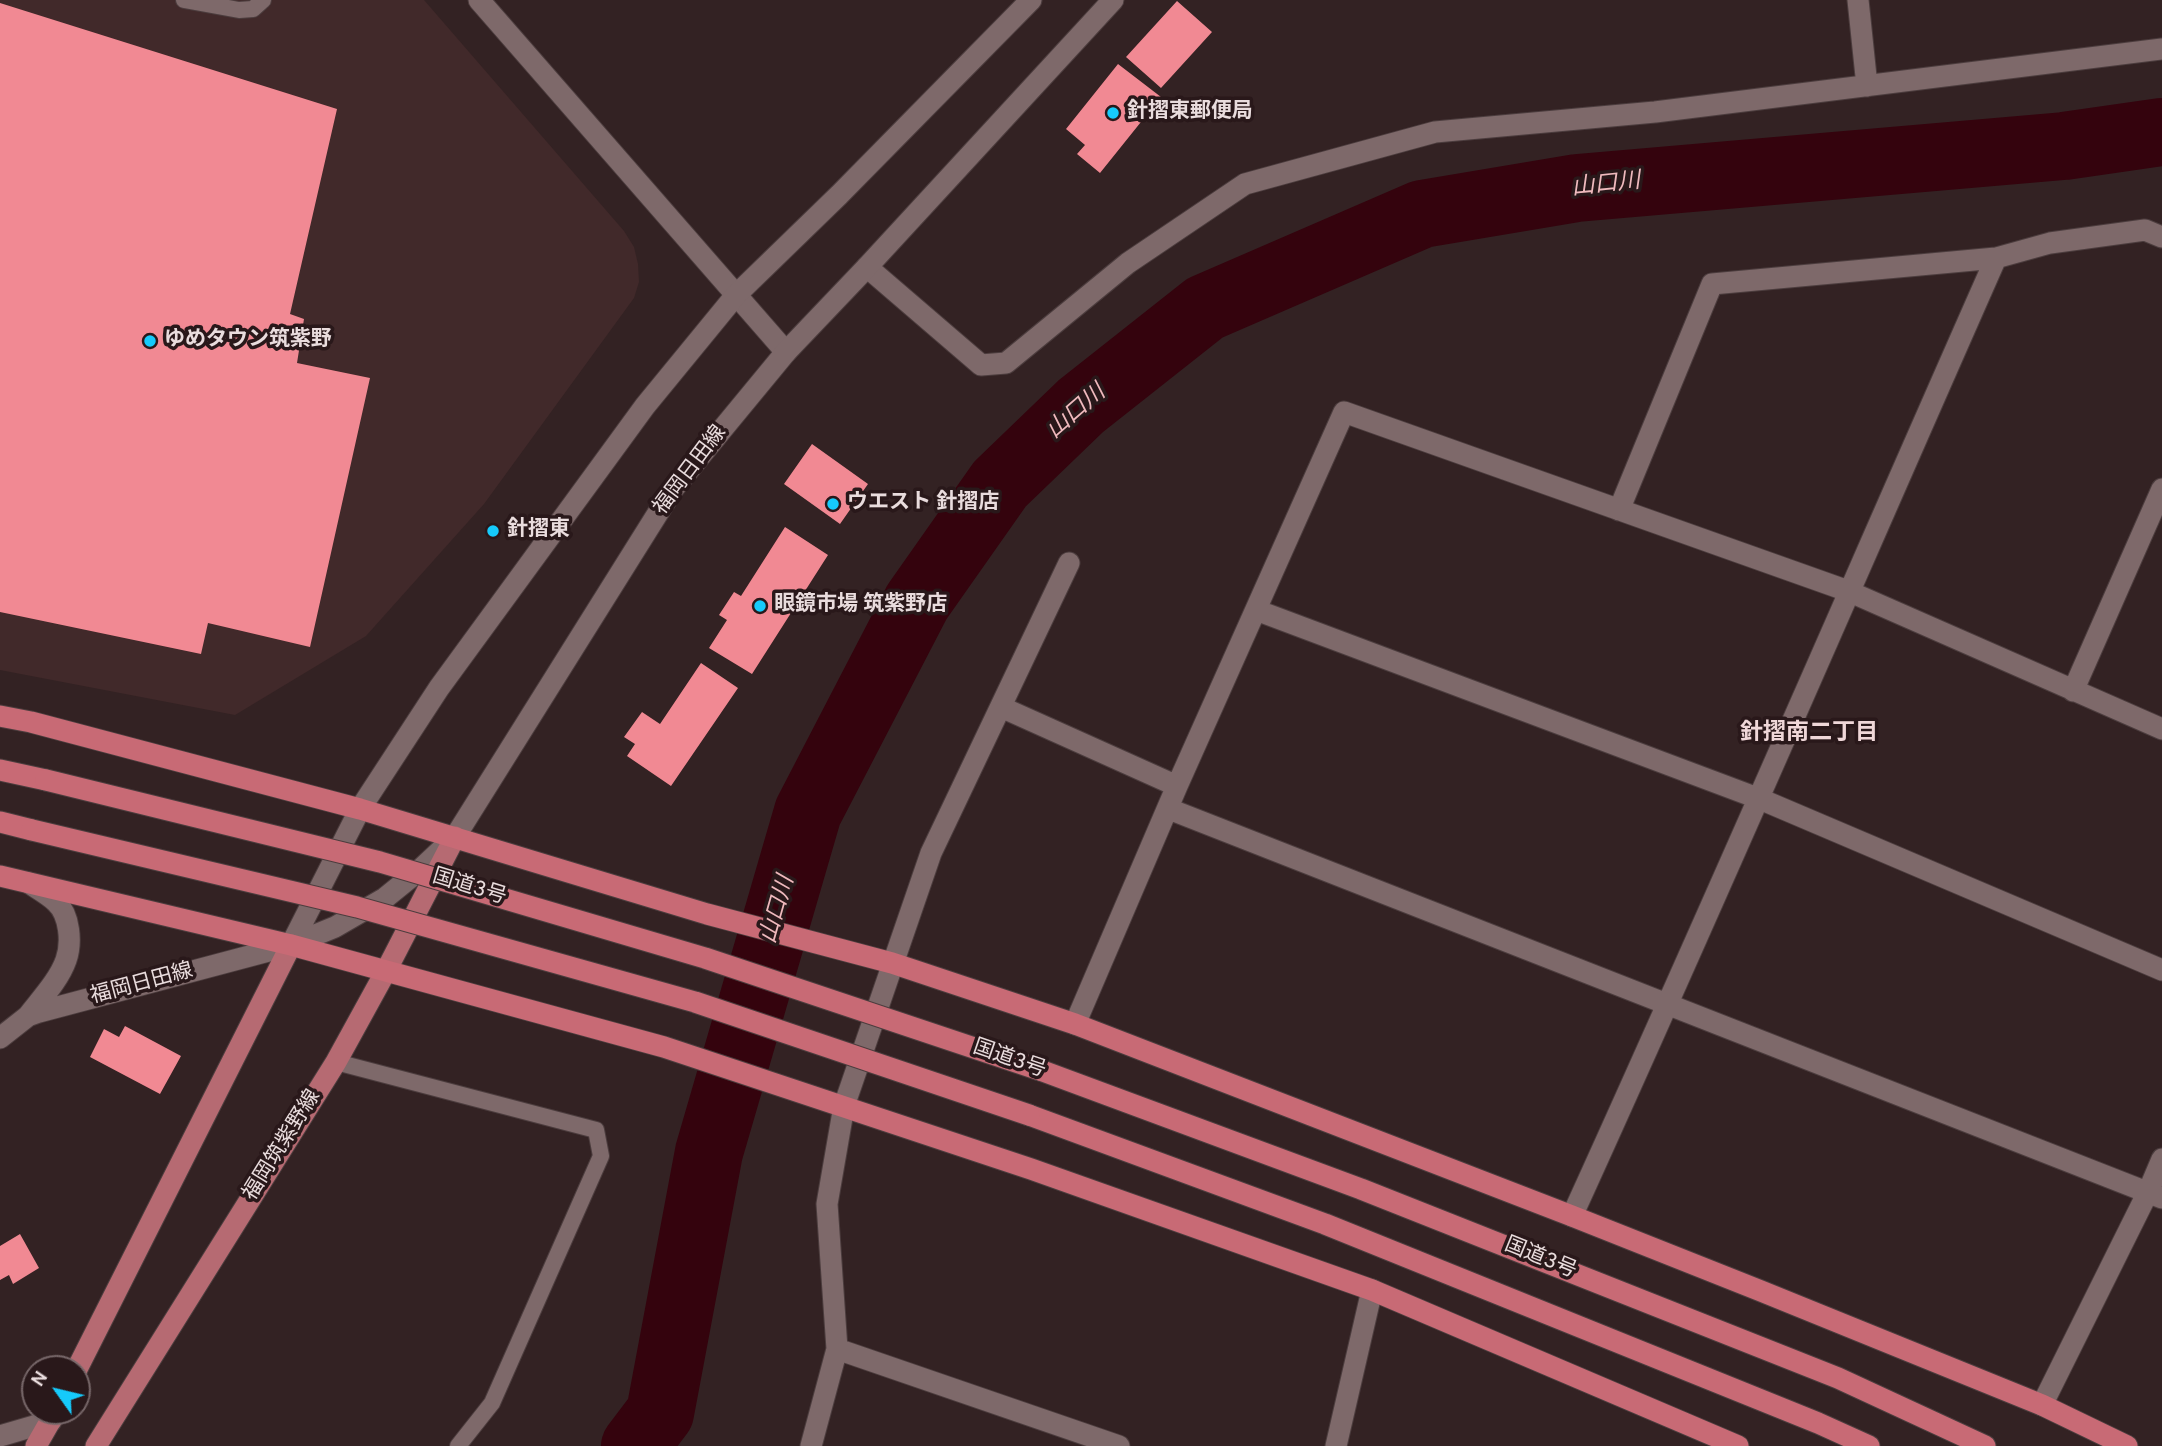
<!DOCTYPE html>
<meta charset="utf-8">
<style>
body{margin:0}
#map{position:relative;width:2162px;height:1446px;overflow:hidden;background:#332223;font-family:Overpass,sans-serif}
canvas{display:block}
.north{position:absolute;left:21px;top:1355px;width:70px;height:70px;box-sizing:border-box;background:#29181a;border:2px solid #766668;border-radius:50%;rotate:304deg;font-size:19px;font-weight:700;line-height:28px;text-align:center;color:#e9dcdd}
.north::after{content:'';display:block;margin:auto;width:24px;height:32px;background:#16cafb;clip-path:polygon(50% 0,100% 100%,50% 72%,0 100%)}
</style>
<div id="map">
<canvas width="2162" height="1446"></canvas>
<div class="north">N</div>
</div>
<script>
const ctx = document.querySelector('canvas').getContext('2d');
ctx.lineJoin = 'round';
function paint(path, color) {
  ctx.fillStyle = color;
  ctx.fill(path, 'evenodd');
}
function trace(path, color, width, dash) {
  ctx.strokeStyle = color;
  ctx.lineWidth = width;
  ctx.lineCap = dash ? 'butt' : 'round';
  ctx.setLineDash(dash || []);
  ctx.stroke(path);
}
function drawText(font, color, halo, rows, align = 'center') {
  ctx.font = font + ' Overpass,"Noto Sans JP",sans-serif';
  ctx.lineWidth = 7;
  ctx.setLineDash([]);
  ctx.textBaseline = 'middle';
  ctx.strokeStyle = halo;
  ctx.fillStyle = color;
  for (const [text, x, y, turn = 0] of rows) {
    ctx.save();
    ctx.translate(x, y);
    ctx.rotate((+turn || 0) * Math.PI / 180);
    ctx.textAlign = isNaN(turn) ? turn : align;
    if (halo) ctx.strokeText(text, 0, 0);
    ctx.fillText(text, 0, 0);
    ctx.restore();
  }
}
const built = new Path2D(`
 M 0,0 L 424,0 L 624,231 L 634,247 L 638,264 L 639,282 L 634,298 L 484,504 L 366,636 L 235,715 L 0,670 Z`);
const river = new Path2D(`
 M 635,1446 L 660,1413 L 709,1152 L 808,812 L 917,602 L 1000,484 L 1081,406 L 1205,308 L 1422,214 L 1577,188 L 2064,146 L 2162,132`);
const building = new Path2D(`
 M 1177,1 L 1212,32 L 1161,88 L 1126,57 Z
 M 0,3 L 337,109 L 290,314 L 304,319 L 297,363 L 370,378 L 310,647 L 208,623 L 201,654 L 0,612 Z
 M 1118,64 L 1161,97 L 1100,173 L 1077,154 L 1085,145 L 1066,129 Z
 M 812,444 L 868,484 L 840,524 L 784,484 Z
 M 785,527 L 828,555 L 752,674 L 709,648 L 727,620 L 719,615 L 734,592 L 741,596 Z
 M 701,663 L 738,688 L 671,786 L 627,756 L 635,744 L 624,737 L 642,712 L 660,724 Z
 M 125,1026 L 181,1056 L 160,1094 L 90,1057 L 104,1029 L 119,1037 Z
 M 20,1234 L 39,1268 L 13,1284 L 9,1275 L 0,1280 L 0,1246 Z`);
const service = new Path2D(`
 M 184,0 L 239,10 L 253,9 L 263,0
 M 336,1062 L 596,1130 L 601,1156 L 492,1403 L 458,1446`);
const minor = new Path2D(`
 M 1858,0 L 1867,86
 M 867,267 L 981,365 L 1006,363 L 1128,263 L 1245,184 L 1435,132 L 1655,112 L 2162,49
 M 1619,510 L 1712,284 L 1996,258 L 2050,243 L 2145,230 L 2162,237
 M 1256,610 L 1760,799 L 2162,970
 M 2073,691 L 2162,489
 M 1001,707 L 1177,786
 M 1169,809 L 2162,1198
 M 1075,1024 L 1177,786 L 1344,412 L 1848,591 L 2162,729
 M 1572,1216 C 1717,898 1855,577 1996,258
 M 837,1349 L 1119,1446
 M 2042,1405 L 2148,1192 L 2162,1159
 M 0,1436 L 51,1421
 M 811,1446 L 837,1349 L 827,1204 L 844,1106 L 931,853 L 1069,563
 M 1336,1446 L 1372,1290`);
const tertiary = new Path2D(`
 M 479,0 L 786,352`);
const secondary = new Path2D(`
 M 291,945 L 360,809 L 439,688 L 645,406 L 736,295 L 839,195 L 1031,0
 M 28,1016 C 41,999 59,980 66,960 C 72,943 70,915 56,902 C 49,895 38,889 29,883
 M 0,1038 L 28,1016 L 39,1012 L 291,945 L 335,927 L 385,898 L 422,868 L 455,837 L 673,489 L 786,352 L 867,267 L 1113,0`);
const primary = new Path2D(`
 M 77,1369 L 291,945
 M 36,1446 L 56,1411
 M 96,1446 L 336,1062 L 386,971 L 455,837`);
const trunk = new Path2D(`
 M 0,716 L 31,722 L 360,809 L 707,914 L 892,963 L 1075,1024 L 1572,1216 L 1761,1291 L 2042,1405 L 2127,1446
 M 0,770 L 46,780
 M 0,822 L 32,830
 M 0,876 L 291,945 L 664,1047 L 1031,1169 L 1372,1290 L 1738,1446
 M 1040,1070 L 1361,1189 L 1838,1378 L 1985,1446
 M 1029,1115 L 1325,1224 L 1818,1423 L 1869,1446`);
const trunkBridge = new Path2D(`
 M 46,780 L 380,862 L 705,958 L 1040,1070
 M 32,830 L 357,907 L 695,1002 L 1029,1115`);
const markers = [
 [1113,113,7,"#16cafb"],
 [150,341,7,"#16cafb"],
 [833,504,7,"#16cafb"],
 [493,531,7,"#16cafb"],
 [760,606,7,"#16cafb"]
];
const poiNames = [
 ["針摺東郵便局",1127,113],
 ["ゆめタウン筑紫野",164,341],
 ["ウエスト 針摺店",847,504],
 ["針摺東",507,531],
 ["眼鏡市場 筑紫野店",774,606]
];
const streetNames = [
 ["福岡日田線",691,471,-53],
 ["国道3号",469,888,17],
 ["福岡日田線",142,985,-15],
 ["国道3号",1009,1060,19],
 ["福岡筑紫野線",283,1146,-58],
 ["国道3号",1540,1259,22]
];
const waterNames = [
 ["山口川",1606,186,-6],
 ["山口川",1077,413,-41],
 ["山口川",779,910,-74]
];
const neighbourhoodNames = [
 ["針摺南二丁目",1809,734]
];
paint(built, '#41292a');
trace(river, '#34030d', 68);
paint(building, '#f18993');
trace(service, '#4c3d3e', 18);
trace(minor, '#4c3d3e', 23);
trace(tertiary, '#4c3d3e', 23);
trace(secondary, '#4c3d3e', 23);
trace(primary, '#4c3d3e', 23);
trace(trunk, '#4c3d3e', 23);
trace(service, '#7e696a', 16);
trace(minor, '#7e696a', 21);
trace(tertiary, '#7e696a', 21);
trace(secondary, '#7e696a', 21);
trace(primary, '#b66a72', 21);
trace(trunk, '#c86a75', 21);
trace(trunkBridge, '#4c3d3e', 23, []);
trace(trunkBridge, '#c86a75', 21);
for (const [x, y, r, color] of markers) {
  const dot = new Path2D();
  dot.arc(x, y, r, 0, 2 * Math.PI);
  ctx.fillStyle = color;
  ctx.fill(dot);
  trace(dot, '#29181a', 2.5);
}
drawText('bold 21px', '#e9dcdd', '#29181a', poiNames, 'left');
drawText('21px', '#e9dcdd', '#29181a', streetNames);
drawText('italic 23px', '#efb9bd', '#29181a', waterNames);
drawText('bold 23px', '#efd7d8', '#29181a', neighbourhoodNames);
</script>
